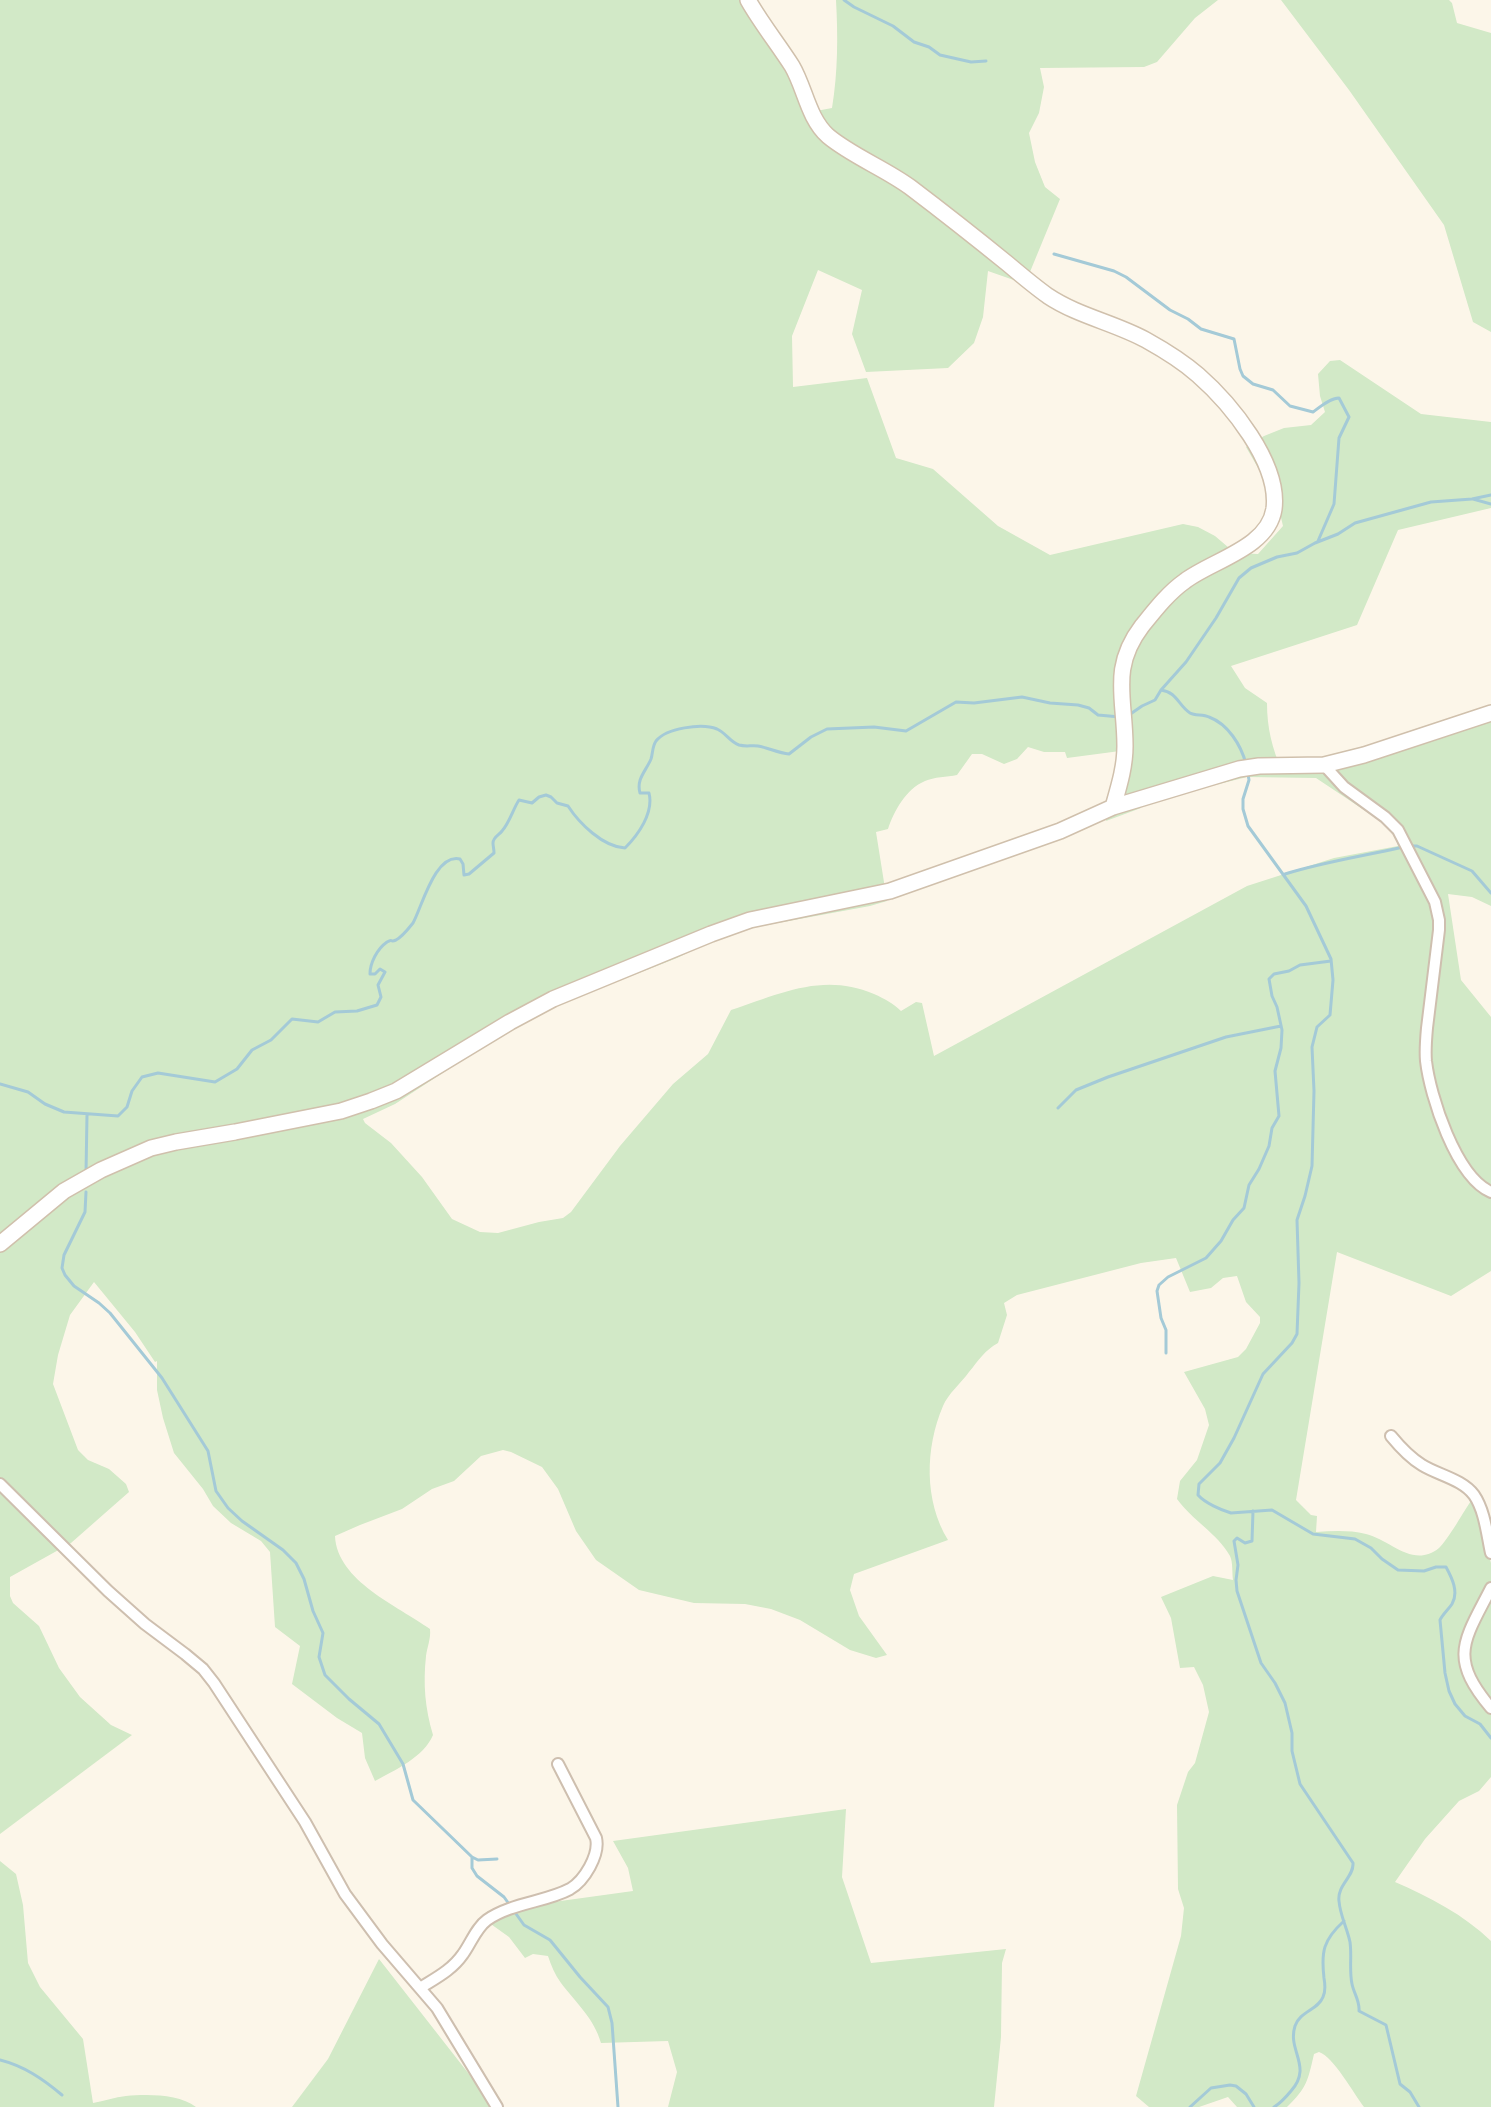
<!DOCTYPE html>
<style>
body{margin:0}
canvas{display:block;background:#fcf6e9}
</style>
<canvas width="1491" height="2107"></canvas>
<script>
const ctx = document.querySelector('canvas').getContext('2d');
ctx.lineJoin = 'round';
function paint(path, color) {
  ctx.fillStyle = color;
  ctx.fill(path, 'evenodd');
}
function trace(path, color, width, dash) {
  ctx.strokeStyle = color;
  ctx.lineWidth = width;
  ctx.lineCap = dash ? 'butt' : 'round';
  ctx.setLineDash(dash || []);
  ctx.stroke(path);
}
const green = new Path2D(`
 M 0,0 L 748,0 L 777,43 L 808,81 L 816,111 L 832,108 C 838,72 838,36 836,0 L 1218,0 L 1195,18 L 1157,62 L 1144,67 L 1040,68 L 1044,87 L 1039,113 L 1029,133 L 1035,162 L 1045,187 L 1060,199 L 1025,284 L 988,271 L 983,317 L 974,343 L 948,368 L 866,372 L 852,334 L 862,290 L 818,270 L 792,336 L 793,387 L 867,378 L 896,458 L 933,469 L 998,526 L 1050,555 L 1183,524 L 1198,527 L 1215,536 L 1235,553 L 1258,554 L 1283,526 L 1277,501 L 1246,447 L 1264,436 L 1284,428 L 1311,425 L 1325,412 L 1320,396 L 1318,374 L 1330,361 L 1340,360 L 1421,414 L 1491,422 L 1491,508 L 1398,530 L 1357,625 L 1231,666 L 1245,688 L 1267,703 C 1267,728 1272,748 1282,771 L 1329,772 L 1491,722 L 1491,906 L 1472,897 L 1448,894 L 1461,980 L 1491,1017 L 1491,1271 L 1451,1296 L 1337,1252 L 1296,1500 L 1311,1515 L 1317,1516 L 1316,1532 C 1333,1531 1349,1530 1366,1534 C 1391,1540 1413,1569 1439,1548 C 1448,1540 1465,1509 1473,1498 L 1491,1563 L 1491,1777 L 1479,1791 L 1459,1801 L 1425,1839 L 1395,1882 C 1430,1897 1464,1915 1491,1941 L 1491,2107 L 1364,2107 C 1354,2094 1333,2056 1319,2052 L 1314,2054 C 1308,2080 1307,2088 1287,2107 L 1237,2107 L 1228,2097 L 1199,2107 L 1149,2107 L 1136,2096 L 1181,1936 L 1184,1908 L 1178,1889 L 1177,1805 L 1188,1772 L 1195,1763 L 1209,1712 L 1203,1685 L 1194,1667 L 1180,1668 L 1171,1618 L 1161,1597 L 1213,1576 L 1233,1580 C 1232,1573 1233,1562 1230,1556 C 1217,1533 1192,1520 1177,1499 L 1180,1481 L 1197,1460 L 1209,1425 L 1205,1409 L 1184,1372 L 1238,1357 L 1246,1349 L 1260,1323 L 1260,1317 L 1246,1302 L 1237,1276 L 1223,1278 L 1211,1288 L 1190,1292 L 1176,1258 L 1141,1263 L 1017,1295 L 1004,1303 L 1007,1315 L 998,1343 C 985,1350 978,1361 969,1372 C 961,1383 948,1394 943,1406 C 925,1448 924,1501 948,1540 L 854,1574 L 850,1590 L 859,1616 L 887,1655 L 876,1658 L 850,1650 L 800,1620 L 771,1609 L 745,1604 L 694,1603 L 639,1590 L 596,1560 L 576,1531 L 558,1489 L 542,1467 L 511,1452 L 503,1450 L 481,1456 L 454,1481 L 432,1489 L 402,1509 L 360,1525 L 335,1536 C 337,1581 398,1606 430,1629 C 431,1639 427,1647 426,1656 C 423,1684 425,1708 433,1735 C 424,1757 395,1770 375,1781 L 365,1758 L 362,1733 L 337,1718 L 292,1684 L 300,1646 L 275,1627 L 270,1552 L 261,1541 L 231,1523 L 213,1506 L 203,1489 L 174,1453 L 163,1418 L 157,1390 L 157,1361 L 155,1362 L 135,1332 L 94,1282 L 70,1315 L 58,1355 L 53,1384 L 78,1450 L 88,1460 L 109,1469 L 126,1484 L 129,1492 L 71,1543 L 10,1577 L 10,1596 L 13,1603 L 39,1626 L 59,1668 L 80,1697 L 111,1725 L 132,1735 L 0,1834 ZM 1028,747 L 1044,752 L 1065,752 L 1067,758 L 1120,751 L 1113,798 L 1106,821 L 1141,808 L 1138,801 L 1187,792 L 1247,777 L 1316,778 L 1385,824 L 1396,839 L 1398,846 L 1334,858 L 1247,886 L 934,1056 L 922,1003 L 916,1002 L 901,1011 C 893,1003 885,999 874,994 C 823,972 780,994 731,1010 L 708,1054 L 673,1084 L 620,1146 L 571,1212 L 563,1218 L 539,1222 L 498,1233 L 480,1232 L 452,1219 L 422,1177 L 391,1143 L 365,1123 L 363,1119 L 395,1104 L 487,1044 L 555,1006 L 677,958 L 718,938 L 756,927 L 870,906 L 887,901 L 876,832 L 888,829 C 894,811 906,789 925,781 C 934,777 947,777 957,775 L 972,754 L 982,754 L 1004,764 L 1017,759 Z
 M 1281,0 L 1449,0 L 1452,3 L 1457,23 L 1491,33 L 1491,332 L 1473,322 L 1444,225 L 1349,90 Z
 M 846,1809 L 842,1877 L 871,1963 L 1006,1949 L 1002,1963 L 1001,2037 L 994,2107 L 668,2107 L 677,2072 L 668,2041 L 601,2043 C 594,2018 576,2003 561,1983 C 555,1975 551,1965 548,1956 L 533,1954 L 525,1958 L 509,1937 L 481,1917 L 488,1911 L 633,1891 L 628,1868 L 613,1841 Z
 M 0,1861 L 16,1874 L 23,1905 L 28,1963 L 40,1987 L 83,2039 L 93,2103 C 104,2101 115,2097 126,2096 C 148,2094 179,2094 196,2107 L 0,2107 Z
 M 379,1959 L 483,2092 L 501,2107 L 292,2107 L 328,2059 Z`);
const stream = new Path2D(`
 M 844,0 L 854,7 L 893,26 L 914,42 L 929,47 L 940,55 L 971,62 L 986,61
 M 1054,254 L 1114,271 L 1126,277 L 1170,310 L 1188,319 L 1201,329 L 1234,339 L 1240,369 L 1243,376 L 1253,384 L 1273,390 L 1290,406 L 1313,412 C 1320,407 1330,398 1339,398 L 1349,417 L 1339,438 L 1334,504 L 1318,541
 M 1473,499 L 1491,504
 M 1161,690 C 1177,692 1178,705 1190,713 C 1195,716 1203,714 1209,717 C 1228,724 1241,745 1246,764
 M 1129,715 L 1142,706 L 1155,700 L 1161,690 L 1186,662 L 1216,618 L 1239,578 L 1251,568 L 1277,557 L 1297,553 L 1315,543 L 1338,534 L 1355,523 L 1431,502 L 1472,499 L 1491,495
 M 1248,774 L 1249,780 L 1243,799 L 1243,809 L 1248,826 L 1306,906 L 1331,959 L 1333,980 L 1330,1015 L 1317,1027 L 1312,1047 L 1314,1091 L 1312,1166 L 1305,1196 L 1297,1220 L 1299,1283 L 1297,1334 L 1292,1343 L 1263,1374 L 1234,1438 L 1220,1463 L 1199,1484 L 1198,1495 C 1205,1503 1221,1510 1231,1513 L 1272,1510 L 1313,1534 L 1355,1539 L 1371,1548 L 1382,1559 L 1398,1570 L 1424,1571 L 1436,1567 L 1446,1567 C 1452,1578 1459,1592 1452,1604 C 1448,1610 1443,1614 1440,1620 L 1445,1673 L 1449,1691 L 1455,1704 L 1465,1716 L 1480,1724 L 1491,1738
 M 1409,846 L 1417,846 L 1472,871 L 1491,893
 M 1285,874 C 1323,862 1364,856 1403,847
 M 0,1084 L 28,1092 L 45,1104 L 64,1112 L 118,1116 L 127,1107 L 132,1091 L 142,1077 L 158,1073 L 215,1082 L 237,1069 L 252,1050 L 271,1040 L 292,1019 L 318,1022 L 335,1012 L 357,1011 L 377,1005 L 381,997 L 378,985 L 385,972 L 380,969 L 375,974 L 370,974 C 370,963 377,949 387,942 C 394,938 389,943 396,940 C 402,937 409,928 413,923 C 422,907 435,853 460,859 L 463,864 L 464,875 L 469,874 L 494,853 C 494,849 493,846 493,843 C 493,837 499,835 502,831 C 510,822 513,809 519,800 L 532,803 L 539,797 L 546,795 L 551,797 L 557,803 L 568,806 C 579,823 603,847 625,848 C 638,835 654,813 649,793 L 640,793 C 636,779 646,771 651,759 C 653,753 652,747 656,741 C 666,728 702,723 717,729 C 726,733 730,742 739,745 C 746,747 752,745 758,746 C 769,748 778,753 789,754 L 811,737 L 827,729 L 874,727 L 906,731 L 956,702 L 974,703 L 1022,697 L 1050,703 L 1078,705 L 1089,708 L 1098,715 L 1120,717
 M 1058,1108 L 1076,1090 L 1108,1077 L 1226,1037 L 1281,1026
 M 86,1173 L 87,1115
 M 86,1192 L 85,1212 L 64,1255 L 62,1268 L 65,1275 L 74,1286 L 99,1303 L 110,1313 L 162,1378 L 208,1451 L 216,1491 L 228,1508 L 242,1521 L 283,1550 L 296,1563 L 304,1579 L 313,1611 L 323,1633 L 319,1657 L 325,1675 L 349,1699 L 379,1724 L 403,1764 L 413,1800 L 472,1857 L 478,1860 L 497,1859
 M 1166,1353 L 1166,1330 L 1161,1318 L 1157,1291 L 1159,1285 L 1168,1277 L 1206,1258 L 1221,1241 L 1233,1220 L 1244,1208 L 1249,1185 L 1259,1169 L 1269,1146 L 1272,1128 L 1279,1116 L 1275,1071 L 1281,1048 L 1282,1030 L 1277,1007 L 1272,996 L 1269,979 L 1274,974 L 1289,971 L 1300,965 L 1331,961
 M 1253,1511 L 1252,1541 L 1245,1543 L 1237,1538 L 1234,1541 L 1238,1565 L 1236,1580 L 1237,1591 L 1261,1663 L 1275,1683 L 1285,1703 L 1292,1733 L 1292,1751 L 1300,1784 L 1353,1863 C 1354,1877 1337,1885 1339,1901 C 1340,1915 1347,1928 1350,1942 C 1352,1956 1349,1970 1352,1984 C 1354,1994 1360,2001 1359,2011 L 1386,2025 L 1400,2084 L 1410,2092 L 1419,2107
 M 472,1857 L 472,1868 L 477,1876 L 504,1897 L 524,1925 L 550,1940 L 580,1977 L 608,2007 L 612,2023 L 618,2107
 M 0,2060 C 24,2066 43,2079 62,2095
 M 1190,2107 L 1211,2088 L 1230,2085 L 1236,2086 L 1246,2094 L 1254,2107
 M 1274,2107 C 1281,2103 1286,2097 1291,2091 C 1313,2066 1287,2051 1295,2026 C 1300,2011 1318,2010 1323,1997 C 1326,1991 1325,1984 1324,1978 C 1321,1952 1323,1940 1344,1921`);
const street = new Path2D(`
 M 1324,765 L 1344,787 L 1385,817 L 1398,830 L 1435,902 L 1439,920 L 1439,930 L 1427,1028 C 1426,1039 1425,1050 1426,1061 C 1430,1096 1456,1177 1491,1192
 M 1391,1436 C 1400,1447 1409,1457 1422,1465 C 1438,1475 1462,1479 1474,1495 C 1485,1511 1487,1535 1491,1553
 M 0,1484 L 108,1591 L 145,1624 L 185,1654 L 203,1669 L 214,1683 L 305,1822 L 345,1894 L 382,1944 L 437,2008 L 497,2107
 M 1491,1588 C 1464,1641 1448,1657 1491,1708
 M 420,1988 C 436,1978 452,1970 463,1954 C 471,1943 476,1928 487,1920 C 511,1903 546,1902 570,1889 C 584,1881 600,1855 596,1838 L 558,1764`);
const secondary = new Path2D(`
 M 1113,807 L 1239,769 L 1259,766 L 1324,765 L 1364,755 L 1491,713
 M 0,1244 L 64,1191 L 101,1170 L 151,1148 L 176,1142 L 235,1132 L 341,1111 L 371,1101 L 396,1091 L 510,1022 L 553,999 L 711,934 L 750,920 L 890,891 L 1060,831 L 1113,807 C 1119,786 1125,767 1125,746 C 1125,698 1110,668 1142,626 C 1155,610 1168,593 1185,581 C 1213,560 1268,548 1274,509 C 1280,463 1230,403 1198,375 C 1182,361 1164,350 1146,340 C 1115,323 1078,316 1048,296 C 1034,286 1021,275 1008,264 C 976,238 943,212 910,187 C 884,168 852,156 828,136 C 808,118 805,88 792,66 C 778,44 761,23 748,0`);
paint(green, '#d2e9c7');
trace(stream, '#a4cad7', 3);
trace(street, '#cebfaf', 14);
trace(secondary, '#d0c0ac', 18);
trace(street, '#fff', 10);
trace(secondary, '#fff', 15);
</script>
